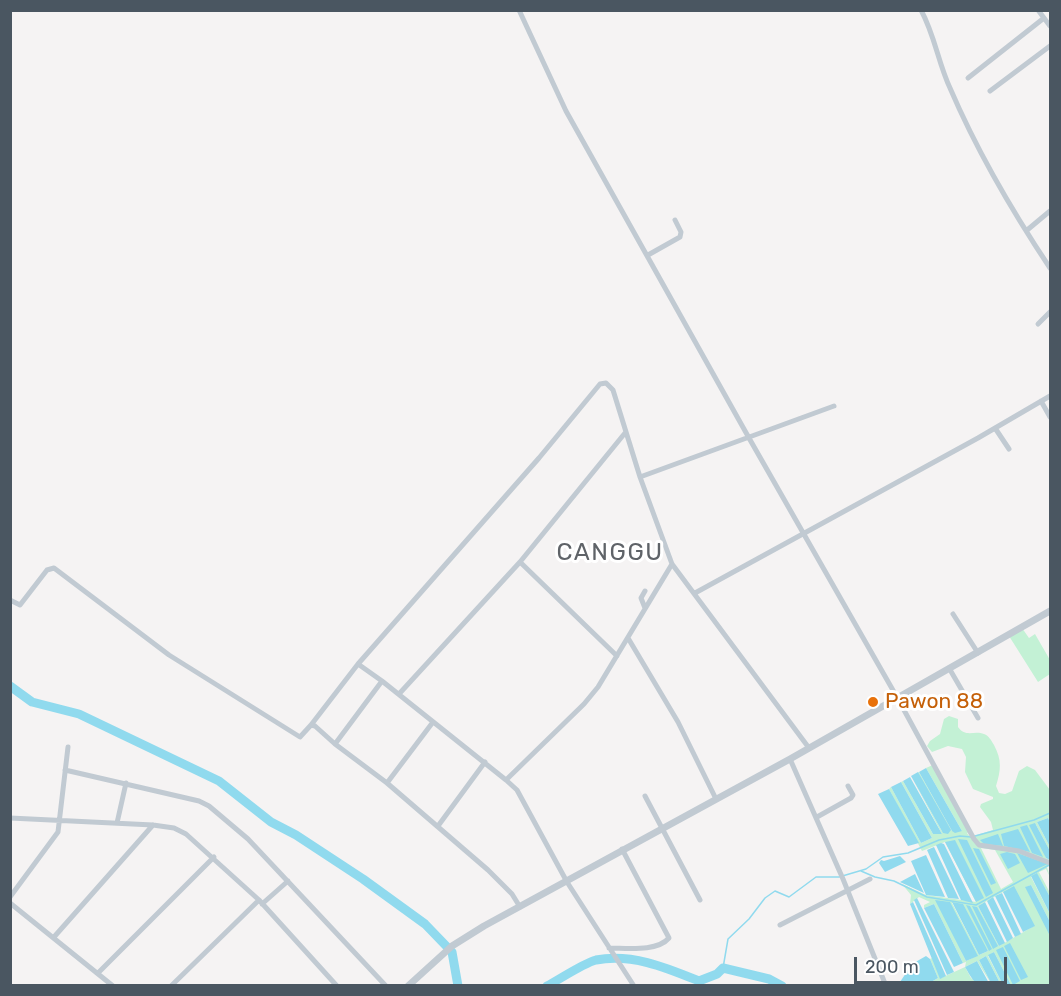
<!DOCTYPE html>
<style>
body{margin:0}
#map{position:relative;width:1061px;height:996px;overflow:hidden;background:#f5f3f3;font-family:Rubik,sans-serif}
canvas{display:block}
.frame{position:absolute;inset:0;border:12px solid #4a5661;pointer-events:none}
.scale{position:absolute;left:854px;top:957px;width:153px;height:27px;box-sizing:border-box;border:3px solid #4a5661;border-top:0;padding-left:8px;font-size:18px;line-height:21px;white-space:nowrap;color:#4a5661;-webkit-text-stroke:4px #fff;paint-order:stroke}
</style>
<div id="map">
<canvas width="1061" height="996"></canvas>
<div class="frame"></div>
<div class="scale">200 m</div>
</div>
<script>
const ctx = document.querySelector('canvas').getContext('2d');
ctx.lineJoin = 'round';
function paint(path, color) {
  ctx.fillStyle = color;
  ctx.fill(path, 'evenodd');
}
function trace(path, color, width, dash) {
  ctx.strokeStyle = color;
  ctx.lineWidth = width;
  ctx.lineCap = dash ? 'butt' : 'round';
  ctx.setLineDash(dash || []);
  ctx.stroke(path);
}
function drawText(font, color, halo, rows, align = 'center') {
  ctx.font = font + ' Rubik,sans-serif';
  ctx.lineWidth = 6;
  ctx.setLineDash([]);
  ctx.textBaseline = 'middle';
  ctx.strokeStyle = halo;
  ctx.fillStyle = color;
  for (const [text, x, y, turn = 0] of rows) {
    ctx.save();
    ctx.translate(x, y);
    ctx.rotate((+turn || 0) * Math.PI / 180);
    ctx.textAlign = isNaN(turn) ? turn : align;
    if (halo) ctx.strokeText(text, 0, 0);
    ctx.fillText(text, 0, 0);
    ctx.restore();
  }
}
const green = new Path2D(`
 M 1022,628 L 1029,638 L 1035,634 L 1050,660 L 1050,674 L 1038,682 L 1009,636 Z
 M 949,716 L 958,719 L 958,727 C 966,738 974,730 984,734 C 989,736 991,740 994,745 C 1002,760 1001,770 996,786 L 999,793 L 1005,794 L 1012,791 L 1019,771 L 1027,766 L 1035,770 L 1050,790 L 1050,822 L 1048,818 L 1037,822 L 1050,847 L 1050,851 L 1035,823 L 1046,858 L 1050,860 L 1050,866 L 1047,867 L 1050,877 L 1046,869 L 1039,872 L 1050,893 L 1050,897 L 1037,874 L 1031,877 L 1050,914 L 1050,922 L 1031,885 L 1026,887 L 1050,933 L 1050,985 L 1011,985 L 994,952 L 988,956 L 1003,985 L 1001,985 L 986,956 L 979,960 L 992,985 L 977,961 L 965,967 L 971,978 L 980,985 L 926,985 L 938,978 L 930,959 L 932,958 L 941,978 L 965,967 L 966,962 L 963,963 L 934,904 L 924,908 L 924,905 L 930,902 L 919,897 L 910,904 L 911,895 L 902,884 L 926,895 L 976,902 L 945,842 L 922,851 L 889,789 L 891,787 L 921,843 L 932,838 L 901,782 L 903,781 L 933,834 L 942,834 L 911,776 L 943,833 L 918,772 L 919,772 L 952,831 L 962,831 L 926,768 L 935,764 L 971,831 L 967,833 L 970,837 L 993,830 L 991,822 L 980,807 L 981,804 L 993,799 L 993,797 L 973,789 L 965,772 L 966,757 L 962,749 L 948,746 L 932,752 L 927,746 L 930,741 L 940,734 L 944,719 ZM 981,848 L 995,850 L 1013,882 L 1001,889 ZM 1003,892 L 1034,926 L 999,946 L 978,906 ZM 936,900 L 977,956 L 966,961 ZM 952,903 L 953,903 L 988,951 L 979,955 Z`);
const water = new Path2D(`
 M 926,768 L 962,831 L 955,833 L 952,831 L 919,772 Z
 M 918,772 L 951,830 L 948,834 L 943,833 L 911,776 Z
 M 910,777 L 942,834 L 933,834 L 903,781 Z
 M 901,782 L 932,838 L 921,843 L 891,787 Z
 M 889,789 L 919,843 L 908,846 L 878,794 Z
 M 1048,818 L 1050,822 L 1050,847 L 1037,822 Z
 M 1035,823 L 1050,851 L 1050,860 L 1046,858 L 1029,825 Z
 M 1027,825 L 1043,857 L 1032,853 L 1020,827 Z
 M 1018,829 L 1030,852 L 1004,846 L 1001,834 Z
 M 998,834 L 1003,846 L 984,844 L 980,840 Z
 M 958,839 L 967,840 L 993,893 L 986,897 Z
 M 955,840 L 984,898 L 976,902 L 945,842 Z
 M 941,843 L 944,844 L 973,903 L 961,900 L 936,845 Z
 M 934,847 L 959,899 L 948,898 L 927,850 Z
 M 973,848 L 979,849 L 996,883 L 991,885 Z
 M 1007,852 L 1015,854 L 1020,863 L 1008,869 L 1000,854 Z
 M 1017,853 L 1048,864 L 1028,873 Z
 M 926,855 L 945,897 L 926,895 L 911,861 Z
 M 900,856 L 906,862 L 885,872 L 879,863 L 881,860 L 884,861 Z
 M 1037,873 L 1050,897 L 1050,914 L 1031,876 Z
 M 915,874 L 924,893 L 900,882 Z
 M 1031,885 L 1050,922 L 1049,934 L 1025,887 Z
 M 1014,886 L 1035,926 L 1023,932 L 1003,892 Z
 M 1002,893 L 1021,934 L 1015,937 L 995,896 Z
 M 993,897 L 1013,938 L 1007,942 L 987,901 Z
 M 917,898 L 954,972 L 947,975 L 914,900 Z
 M 935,900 L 950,902 L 978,956 L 966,961 Z
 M 913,902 L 946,976 L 940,979 L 910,904 Z
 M 952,902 L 963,904 L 988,951 L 979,955 Z
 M 985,902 L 1005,943 L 999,946 L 978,906 Z
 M 934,904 L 963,963 L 954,967 L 924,908 Z
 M 966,905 L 970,906 L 992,949 L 989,951 Z
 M 972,906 L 977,907 L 998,946 L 993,949 Z
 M 1010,943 L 1028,977 L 1021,980 L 1004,946 Z
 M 1003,947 L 1020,981 L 1013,985 L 996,950 Z
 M 994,952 L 1011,985 L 1003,985 L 988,955 Z
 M 926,956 L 930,959 L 938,978 L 926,985 L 898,985 L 912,964 Z
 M 986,956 L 1001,985 L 992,985 L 979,960 Z
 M 977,961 L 990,985 C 974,986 973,980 965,967 Z`);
const stream = new Path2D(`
 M 975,836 L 1034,820 L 1050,813
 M 861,871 L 875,877 L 894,881 L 927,897 L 976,905 L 1049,865
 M 723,968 L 728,939 L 749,919 L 765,898 L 775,891 L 789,897 L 816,877 L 839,877 L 866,869 L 883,857 L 908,853 L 939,840 L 960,836 L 971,837`);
const river = new Path2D(`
 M 10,686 L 32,702 L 79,714 L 219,781 L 271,822 L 296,835 L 363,879 L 425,924 L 452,952 L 458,986
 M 547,986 C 560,979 584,963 596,960 C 632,953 667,968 699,981 L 717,974 L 723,968 L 769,979 L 782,986`);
const minor = new Path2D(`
 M 519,10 L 566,111 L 749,438 L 898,699 L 974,839 L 979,845 L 1019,851 L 1050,863
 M 921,10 C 935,36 938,62 950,88 C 977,151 1012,211 1050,268
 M 1038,10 L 1050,26
 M 968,78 L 1044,18
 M 990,91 L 1050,46
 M 1026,231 L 1050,211
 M 648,255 L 680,237 L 681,232 L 675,220
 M 1038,324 L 1050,312
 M 1041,401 L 1050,417
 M 995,428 L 1009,449
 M 640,477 L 834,406
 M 520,562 L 617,656
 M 645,591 L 641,598 L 645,608
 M 695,593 L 978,438 L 1050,396
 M 10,600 L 20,605 L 47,570 L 54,568 L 169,655 L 300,737 L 311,725 L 315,726 L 335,744 L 387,783 L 488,870 L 512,894 L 520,907
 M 953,614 L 978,653
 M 628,638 L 678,722 L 716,799
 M 358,664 L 382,681
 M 949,668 L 978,718
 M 399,694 L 520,562 L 625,433
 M 311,725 L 358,664 L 539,458 L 600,384 L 606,383 L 613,390 L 640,477 L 672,564 L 809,748
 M 335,744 L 382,681 L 506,780 L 517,790 L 567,882 L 634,986
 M 790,759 L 843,879 L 886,986
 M 65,770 L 199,801 L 209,806 L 248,839 L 386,986
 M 506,780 L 584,704 L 598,687 L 672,564
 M 387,783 L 433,722
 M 645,796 L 700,900
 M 817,817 L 851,798 L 853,795 L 848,786
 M 10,818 L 153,825 L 174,828 L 186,834 L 259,900 L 337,986
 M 117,823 L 126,783
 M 438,826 L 485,762
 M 10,897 L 58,832 L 68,747
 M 10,903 L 113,986
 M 262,904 L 288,881
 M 780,925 L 870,879
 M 54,937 L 153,825
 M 609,948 C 627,948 657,952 669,938 L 622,849
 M 98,973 L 214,857
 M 171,986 L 259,900`);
const tertiary = new Path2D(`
 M 408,986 L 452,946 L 484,926 L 790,759 L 1050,611`);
const markers = [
 [873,702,6,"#e8710a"]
];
const foodNames = [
 ["Pawon 88",885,702]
];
const quarterNames = [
 ["CANGGU",610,553]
];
paint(green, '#c3f1d5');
paint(water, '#90daee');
trace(stream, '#90daee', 1.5);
trace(river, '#90daee', 9);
trace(minor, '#c1cad2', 5);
trace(tertiary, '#c1cad2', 7);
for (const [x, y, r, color] of markers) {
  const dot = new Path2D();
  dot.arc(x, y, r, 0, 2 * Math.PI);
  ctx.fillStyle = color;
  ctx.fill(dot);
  trace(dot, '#fff', 2);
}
drawText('21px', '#c56008', '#fff', foodNames, 'left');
ctx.letterSpacing = '1.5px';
drawText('24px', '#5f6368', '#fff', quarterNames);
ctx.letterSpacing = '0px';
</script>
